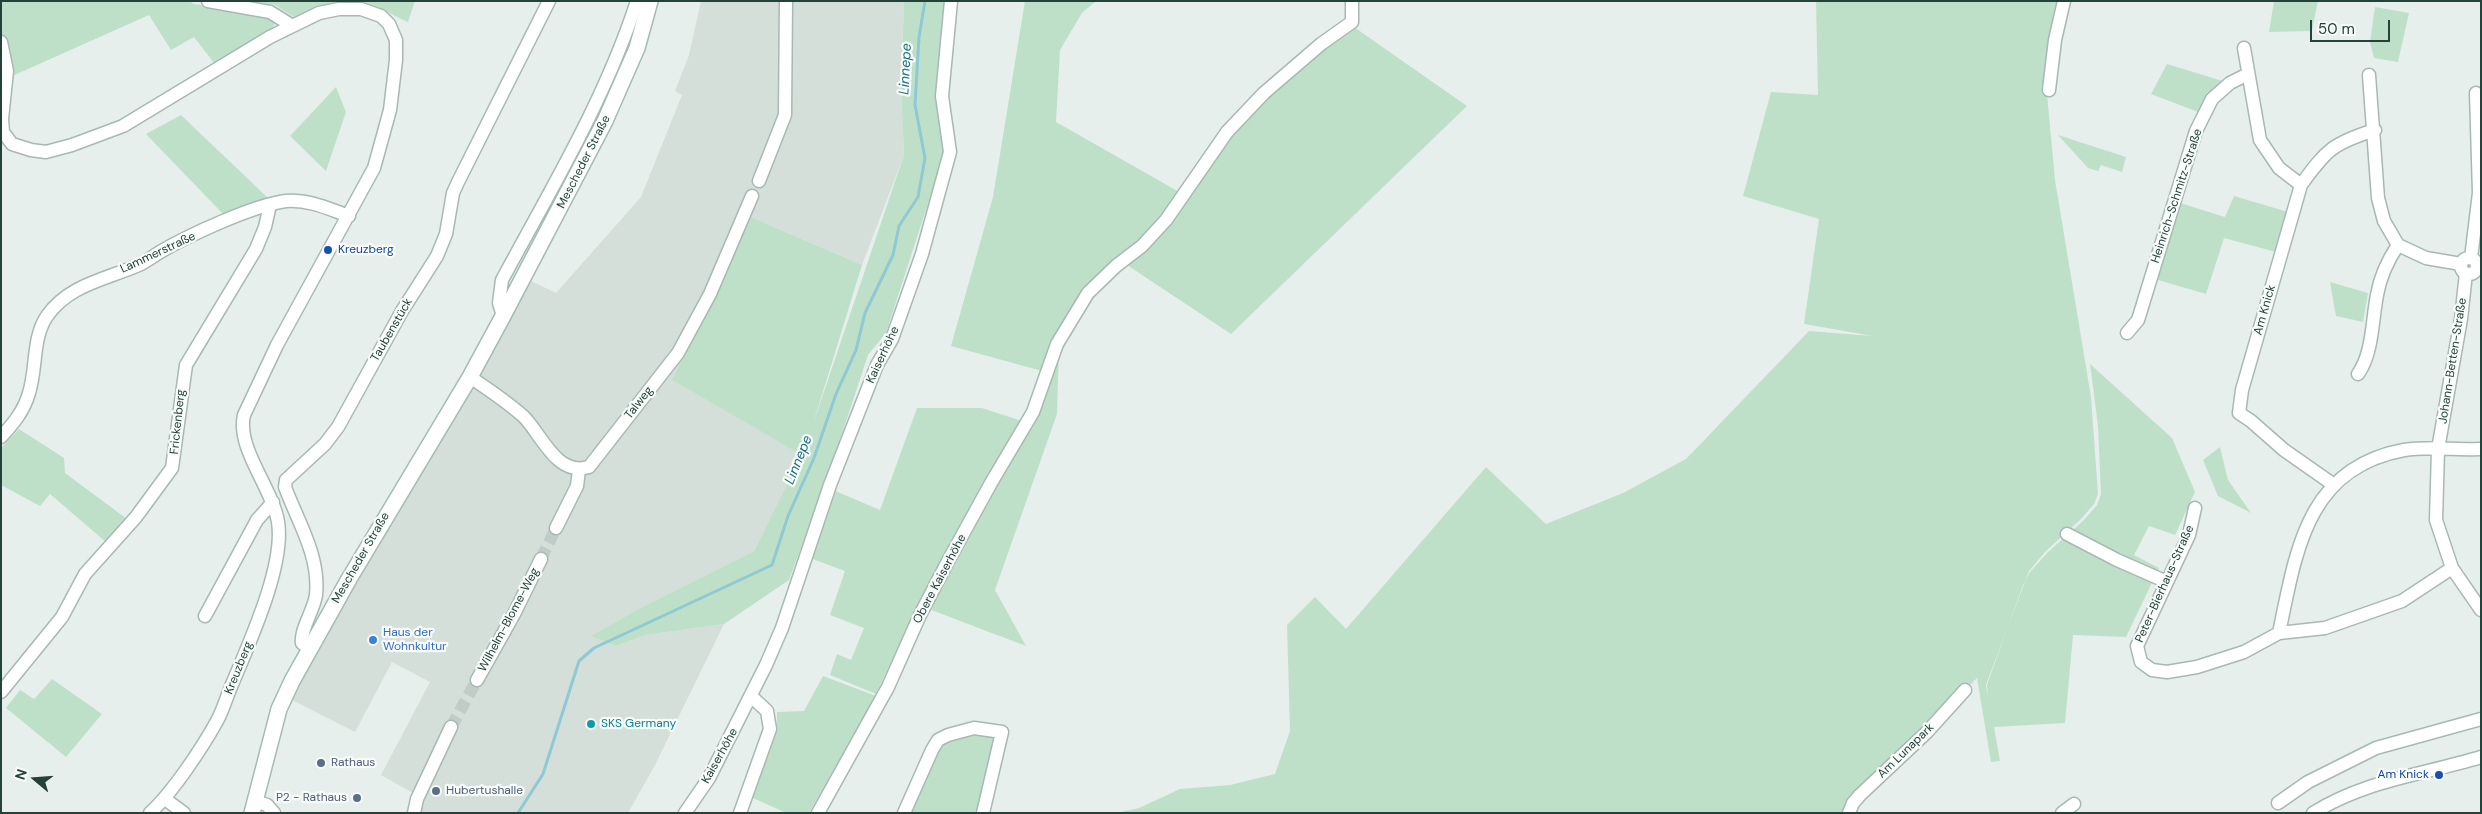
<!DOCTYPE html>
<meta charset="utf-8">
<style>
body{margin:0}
#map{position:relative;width:2482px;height:814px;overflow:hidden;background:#e6efeb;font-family:"DM Sans",sans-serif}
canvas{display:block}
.frame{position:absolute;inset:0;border:2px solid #24423a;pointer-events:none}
.north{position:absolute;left:10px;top:754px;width:50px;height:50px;-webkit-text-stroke:4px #f7fbf9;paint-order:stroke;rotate:288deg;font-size:14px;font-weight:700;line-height:20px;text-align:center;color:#24423a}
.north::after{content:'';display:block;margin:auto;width:18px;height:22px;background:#24423a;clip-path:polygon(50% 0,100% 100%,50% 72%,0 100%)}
.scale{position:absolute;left:2310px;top:20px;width:80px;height:22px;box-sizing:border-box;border:2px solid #24423a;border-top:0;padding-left:6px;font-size:15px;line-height:18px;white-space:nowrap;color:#24423a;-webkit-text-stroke:4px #f7fbf9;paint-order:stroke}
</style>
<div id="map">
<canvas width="2482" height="814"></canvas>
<div class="frame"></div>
<div class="north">N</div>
<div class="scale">50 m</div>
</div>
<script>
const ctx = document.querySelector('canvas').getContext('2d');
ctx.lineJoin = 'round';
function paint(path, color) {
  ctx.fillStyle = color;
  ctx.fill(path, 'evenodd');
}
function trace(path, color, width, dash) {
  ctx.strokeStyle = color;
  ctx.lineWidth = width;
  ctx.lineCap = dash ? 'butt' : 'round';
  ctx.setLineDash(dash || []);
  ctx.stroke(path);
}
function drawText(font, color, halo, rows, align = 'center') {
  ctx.font = font + ' "DM Sans",sans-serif';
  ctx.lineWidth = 4.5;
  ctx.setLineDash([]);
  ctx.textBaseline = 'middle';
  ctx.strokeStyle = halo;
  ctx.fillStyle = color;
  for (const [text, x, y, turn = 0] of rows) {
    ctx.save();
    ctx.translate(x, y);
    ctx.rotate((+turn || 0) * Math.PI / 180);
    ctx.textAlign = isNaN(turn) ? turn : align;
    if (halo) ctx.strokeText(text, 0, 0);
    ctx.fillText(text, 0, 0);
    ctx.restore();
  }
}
const built = new Path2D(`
 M 701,1 L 904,1 L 901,90 L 904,155 L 862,265 L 751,217 L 803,455 L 754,551 L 640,608 L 592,636 L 616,646 L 646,635 L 724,624 L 654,767 L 628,813 L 420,813 L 415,794 L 381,775 L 430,682 L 392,662 L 355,732 L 292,700 L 316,653 L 529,280 L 556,293 L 641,197 L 682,95 L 675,91 L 689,55 Z`);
const green = new Path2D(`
 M 1,1 L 189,1 L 194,4 L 268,15 L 275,21 L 273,28 L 214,63 L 194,37 L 171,50 L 149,15 L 1,81 Z
 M 249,1 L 358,1 L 338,2 L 294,17 L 275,5 Z
 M 359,1 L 415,1 L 408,22 C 391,15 378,5 359,1 Z
 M 904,1 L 951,1 L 945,151 L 886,333 L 868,355 L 835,455 L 789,580 L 724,624 L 646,635 L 616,646 L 591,636 L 640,608 L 754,551 L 802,455 L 672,380 L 751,217 L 862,265 L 813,424 L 904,155 L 901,90 Z
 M 1025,1 L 1096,1 L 1082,13 L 1060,50 L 1056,122 L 1181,193 L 1166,216 L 1087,289 L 1042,371 L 951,346 L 993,197 Z
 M 1816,1 L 2062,1 L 2047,94 L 2055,180 L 2091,397 L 2098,494 L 2094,504 L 2082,518 L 2046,551 L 2029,571 L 1986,685 L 1988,697 L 1987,685 L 2023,585 L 2030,572 L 2048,552 L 2084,520 L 2097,505 L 2101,494 L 2098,426 L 2090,364 L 2172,438 L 2195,492 L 2175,535 L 2149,526 L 2134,555 L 2159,568 L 2126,637 L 2073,635 L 2065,723 L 1994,727 L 2000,761 L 1991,762 L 1977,678 L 1852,800 L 1848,813 L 1116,813 L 1139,808 L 1180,789 L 1230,785 L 1275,774 L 1290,731 L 1287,625 L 1315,597 L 1346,629 L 1486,467 L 1546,524 L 1623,493 L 1686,459 L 1809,331 L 1873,336 L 1804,324 L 1819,219 L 1743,196 L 1771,92 L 1818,95 Z
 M 2274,1 L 2318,1 L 2312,31 L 2269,32 Z
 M 2375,7 L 2409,13 L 2398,62 L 2374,58 L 2370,42 Z
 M 1351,25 L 1467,106 L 1231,334 L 1124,263 L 1247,114 Z
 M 2167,64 L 2226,82 L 2208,97 L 2198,112 L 2151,94 Z
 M 336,87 L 346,112 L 326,171 L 290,136 Z
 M 181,115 L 268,198 L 224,215 L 146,134 Z
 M 2058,135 L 2126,157 L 2122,172 L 2101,165 L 2098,171 L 2088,168 Z
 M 2234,196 L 2288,212 L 2276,252 L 2224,238 L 2206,294 L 2158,280 L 2180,203 L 2225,217 Z
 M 2330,282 L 2368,293 L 2363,322 L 2336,316 Z
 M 1059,348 L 1057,414 L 995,590 L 1026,646 L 926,608 Z
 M 917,408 L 982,408 L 1022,421 L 922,596 L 876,694 L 830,675 L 837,654 L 851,660 L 864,628 L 830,615 L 845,571 L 810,558 L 833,490 L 880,510 Z
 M 19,429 L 64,458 L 65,473 L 127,519 L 107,543 L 50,494 L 40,506 L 1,485 L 1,448 Z
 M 2220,447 L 2228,480 L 2251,513 L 2218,496 L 2203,460 Z
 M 823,676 L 876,696 L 809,813 L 786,813 L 753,798 L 777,730 L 777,712 L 804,711 Z
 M 52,679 L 102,714 L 66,757 L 6,708 L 20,690 L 34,699 Z
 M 963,733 L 997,734 L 981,813 L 908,813 L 939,745 Z`);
const stream = new Path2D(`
 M 518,813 L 543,774 L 579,661 L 594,648 L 772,565 L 788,516 L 814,458 L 836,394 L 856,350 L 865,313 L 893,255 L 899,226 L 918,197 L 925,158 L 915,105 L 919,37 L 925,1`);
const streetTunnel = new Path2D(`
 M 541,559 L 556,528
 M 451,727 L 477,680`);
const street = new Path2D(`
 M 208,1 L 270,12 L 291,25
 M 1,42 L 7,71 L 2,119 L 3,132 L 12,144 L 31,150 L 46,152 L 72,145 L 123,126 L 270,37 L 319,13 L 339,9 L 361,9 L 381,16 L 389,24 L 396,40 L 396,60 L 390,110 L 374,168 L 277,345 L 244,415 C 236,448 273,489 278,522 C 285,565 250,641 233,682 C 227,695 224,708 217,721 C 202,748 173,792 150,813
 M 2244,48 L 2260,140 L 2279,168 L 2301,185
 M 2369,75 L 2378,198 L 2384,221 L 2398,245 L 2426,258 L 2461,264
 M 2049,90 L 2055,40 L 2064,1
 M 759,181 L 785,115 L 786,1
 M2461 266a8 8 0 1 1 16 0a8 8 0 1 1-16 0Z
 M 2471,258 L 2479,193 L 2476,93
 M 2466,273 L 2461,319 L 2438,449 L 2436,520 L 2452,568 L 2481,610
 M 503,316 L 499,303 L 502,280 C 551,189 605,100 637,1
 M 2127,333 L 2138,320 L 2196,131 L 2212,99 L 2230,83 L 2248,74
 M 2358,374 C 2373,353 2372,320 2377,295 C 2380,277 2388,260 2398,245
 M 470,377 C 488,389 507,402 523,416 C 541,433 556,477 589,467 L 678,353 L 710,294 L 752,196
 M 1,437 C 13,424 24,411 29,393 C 37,368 32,338 47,316 C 69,284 108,279 141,264 C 148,260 154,256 160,252 C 189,235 254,205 286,201 C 308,199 329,209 349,216
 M 2334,485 L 2284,450 L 2251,421 L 2239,413 L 2242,390 L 2301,185 C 2326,150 2333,143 2375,130
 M 2195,508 L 2189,535 L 2137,646 L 2141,662 L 2152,670 L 2167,672 L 2197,667 L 2244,652 L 2279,633 L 2325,628 L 2402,601 L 2452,568
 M 556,528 L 577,486 L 579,470
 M 2067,534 L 2117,560 L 2167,582
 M 205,616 L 257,520 L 273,502
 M 2279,633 C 2296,552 2306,468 2404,450 C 2429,446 2456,450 2481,449
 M 309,649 L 302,643 C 300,630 314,610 316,595 C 320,556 298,522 285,487 L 286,480 L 325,444 L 338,427 L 402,311 L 437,256 L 446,234 L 453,193 L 458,182 L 549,1
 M 477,680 L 514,614 L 541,559
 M 1,692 L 62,617 L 85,574 L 136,517 L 172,468 L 186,365 L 256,249 L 265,227 L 270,205
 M 165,799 L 184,813
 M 255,801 L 267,805 L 274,813
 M 2278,803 L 2308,782 L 2376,748 L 2481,719
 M 414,813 L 417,799 L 451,727
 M 685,813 L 709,778 L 766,665 L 782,628 L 830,485 L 877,365 L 892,339 L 922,254 L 950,152 L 942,96 L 951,1
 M 740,813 L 770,729 L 767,711 L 752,697
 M 818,813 L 888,687 L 920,615 L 947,563 L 991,483 L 1033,412 L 1057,344 L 1088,293 L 1116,266 L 1142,246 L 1166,220 L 1227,132 L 1264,93 L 1321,44 L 1352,22 L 1352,1
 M 904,813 L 932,750 L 938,740 L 948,735 L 974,728 L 1002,732 L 983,813
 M 1849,813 L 1853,803 L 1860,795 L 1927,732 L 1965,690
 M 2062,813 L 2074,804
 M 2313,813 C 2366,780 2422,775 2481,757`);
const secondary = new Path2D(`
 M 252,813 L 279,709 L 292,681 L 349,579 L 470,377 L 503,316 L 605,121 L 637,48 L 650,1`);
const markers = [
 [328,250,5,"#1a4fb4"],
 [373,640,5,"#3f7fe0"],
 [591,724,5,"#0f9aa8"],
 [321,763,5,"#5c6f8a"],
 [2439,775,5,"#1a4fb4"],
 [436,791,5,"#5c6f8a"],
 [357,798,5,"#5c6f8a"]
];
const streetNames = [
 ["Mescheder Straße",584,162,-63],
 ["Heinrich-Schmitz-Straße",2177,196,-72],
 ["Lammerstraße",158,253,-25],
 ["Am Knick",2265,310,-74],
 ["Taubenstück",392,330,-60],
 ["Kaiserhöhe",883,355,-65],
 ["Johann-Betten-Straße",2453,361,-81],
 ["Talweg",639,403,-52],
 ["Frickenberg",178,422,-84],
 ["Mescheder Straße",361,558,-60],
 ["Obere Kaiserhöhe",940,579,-62],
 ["Peter-Bierhaus-Straße",2165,584,-66],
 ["Wilhelm-Blome-Weg",509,620,-62],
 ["Kreuzberg",239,668,-68],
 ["Am Lunapark",1906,751,-44],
 ["Kaiserhöhe",720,756,-61]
];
const transitNames = [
 ["Kreuzberg",338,250],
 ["Am Knick",2429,775,"right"]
];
const shopNames = [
 ["Haus der",383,633],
 ["Wohnkultur",383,647]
];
const cultureNames = [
 ["SKS Germany",601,724]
];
const serviceNames = [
 ["Rathaus",331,763],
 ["Hubertushalle",446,791],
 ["P2 - Rathaus",347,798,"right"]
];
const waterNames = [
 ["Linnepe",906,69,-87],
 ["Linnepe",799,460,-68]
];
paint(built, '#d4dfda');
paint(green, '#bfe0c8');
trace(stream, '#8ec9d4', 3);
trace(streetTunnel, '#bfccc8', 12, [12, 6]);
trace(street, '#a8b8b2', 15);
trace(secondary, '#a4bbb3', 18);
trace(street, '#fff', 12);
trace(secondary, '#fff', 15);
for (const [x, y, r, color] of markers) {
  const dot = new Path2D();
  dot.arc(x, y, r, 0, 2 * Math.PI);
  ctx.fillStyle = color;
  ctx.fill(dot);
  trace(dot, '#f7fbf9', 2);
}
drawText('12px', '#24423a', '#f7fbf9', streetNames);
drawText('12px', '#164399', '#f7fbf9', transitNames, 'left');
drawText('12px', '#366cbe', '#f7fbf9', shopNames, 'left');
drawText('12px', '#0d838f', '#f7fbf9', cultureNames, 'left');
drawText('12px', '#4e5e75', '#f7fbf9', serviceNames, 'left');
drawText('italic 14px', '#1c6f80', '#f7fbf9', waterNames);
</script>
